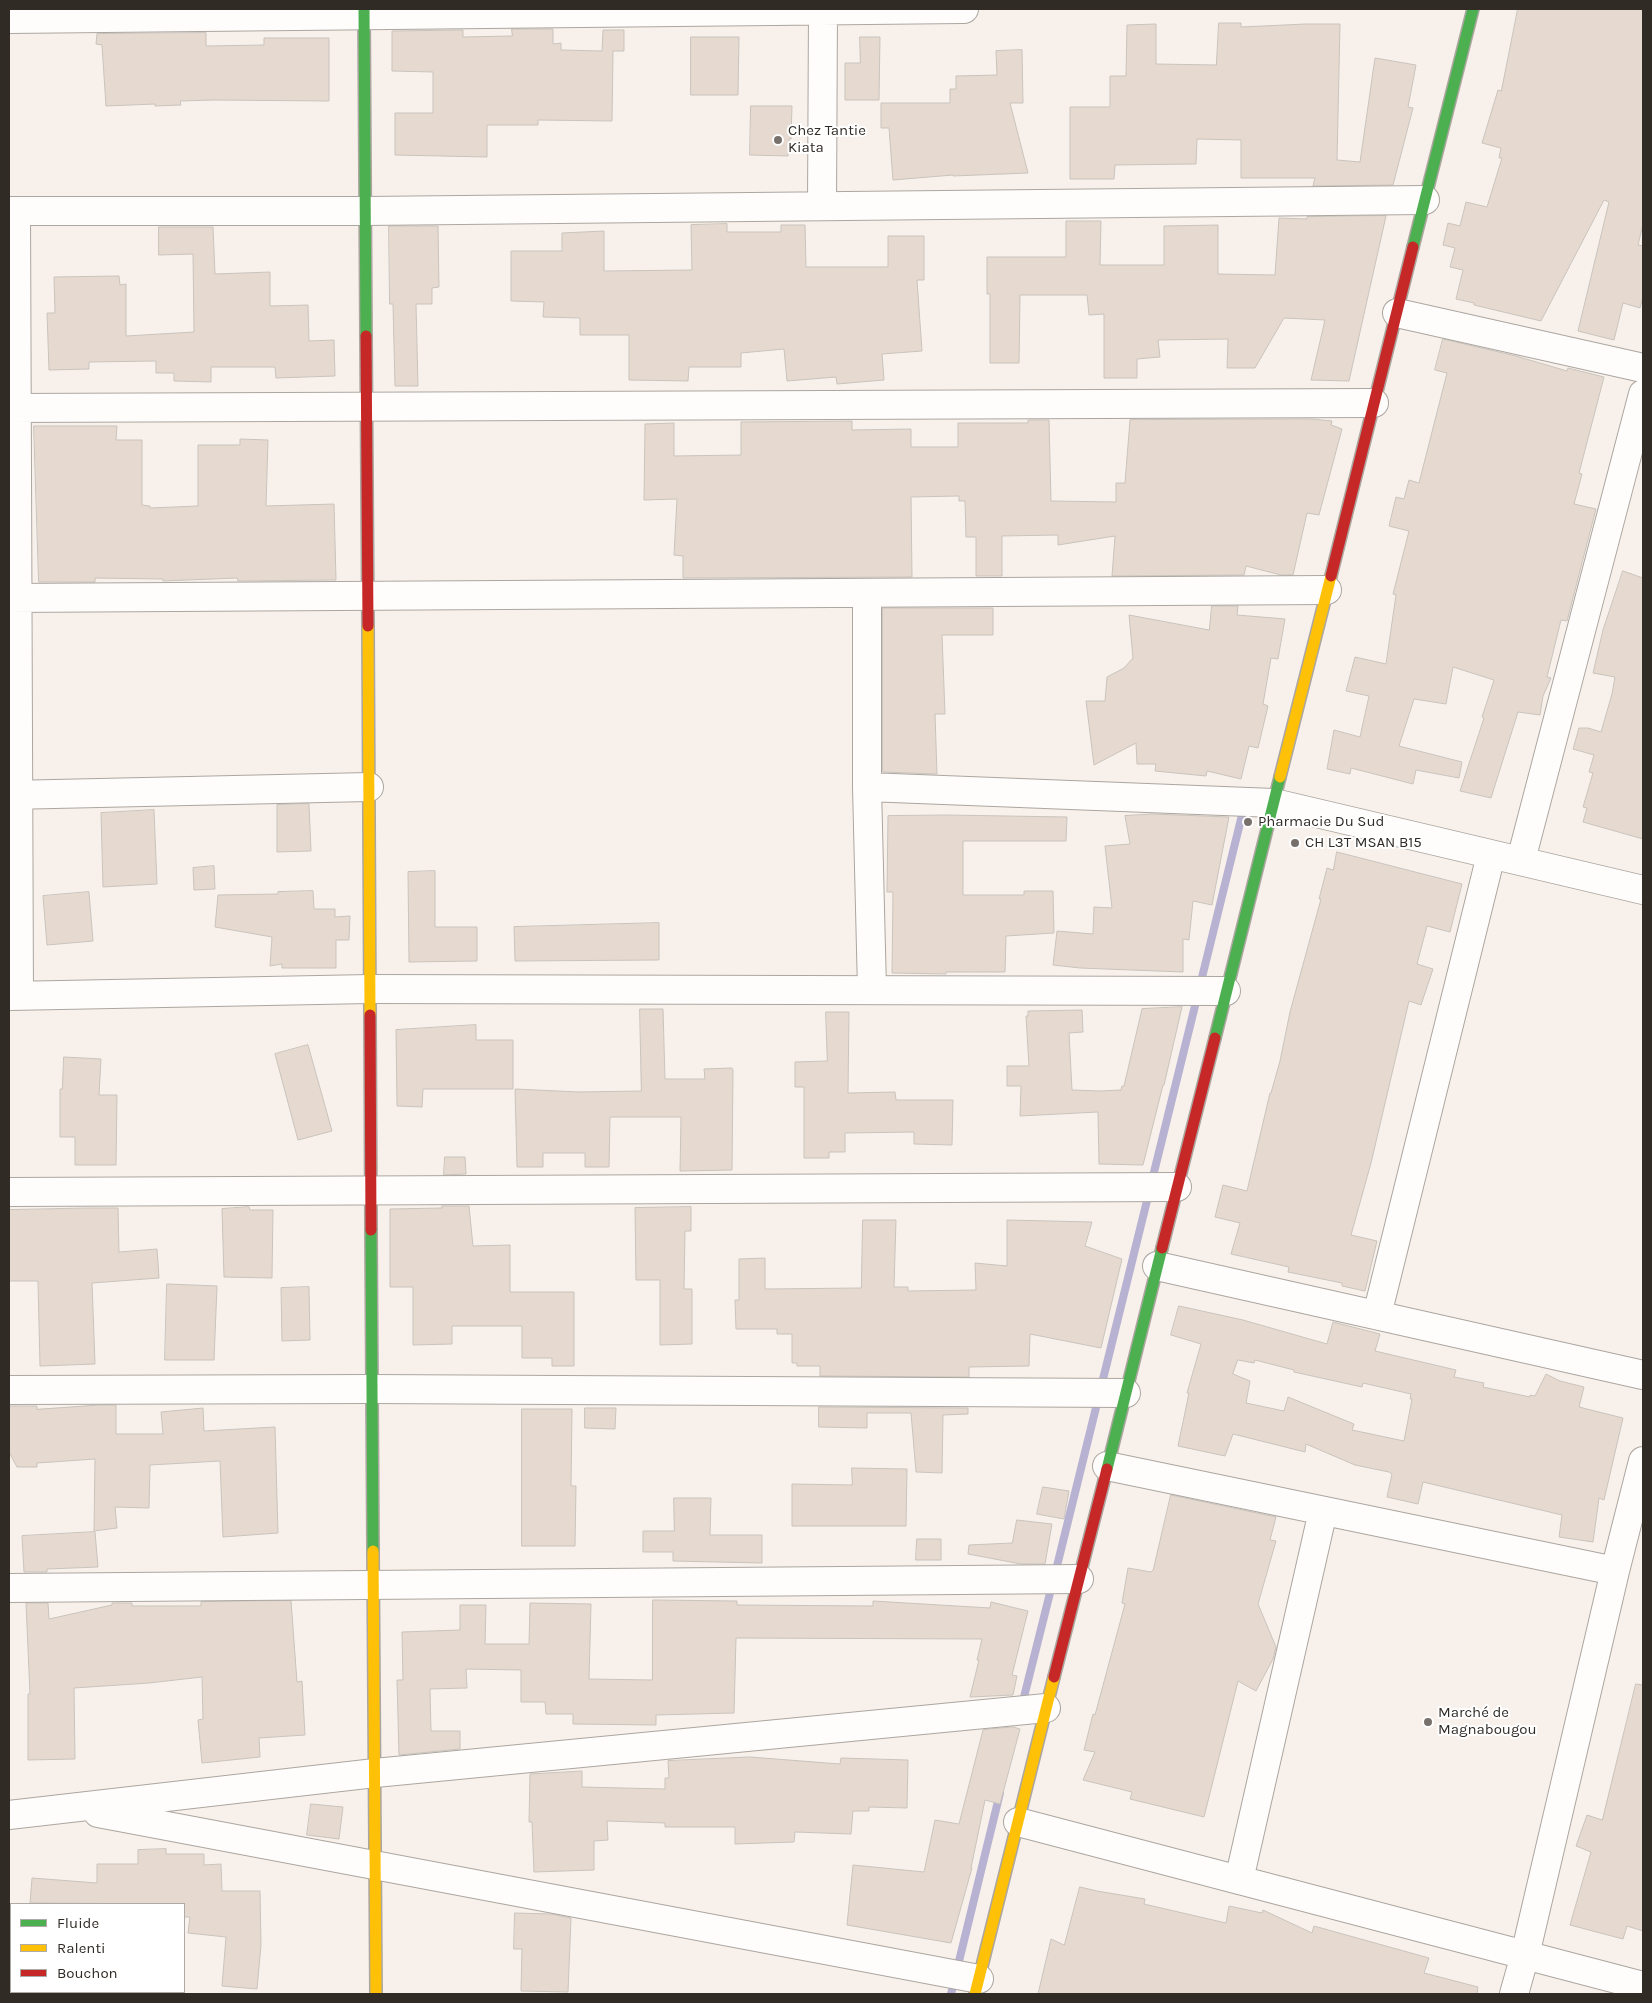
<!DOCTYPE html>
<meta charset="utf-8">
<style>
body{margin:0}
#map{position:relative;width:1652px;height:2003px;overflow:hidden;background:#f8f1eb;font-family:Karla,sans-serif}
canvas{display:block}
.frame{position:absolute;inset:0;border:10px solid #312b26;pointer-events:none}
.legend{position:absolute;left:10px;top:1903px;width:175px;height:90px;box-sizing:border-box;background:#fff;border:1px solid #adaaa8;margin:0;padding:6px 9px;list-style:none;font-size:15px;color:#312b26}
.legend li{display:flex;align-items:center;gap:10px;height:25px}
.legend b{width:25px;border:1px solid #adaaa8}
</style>
<div id="map">
<canvas width="1652" height="2003"></canvas>
<div class="frame"></div>
<ul class="legend">
<li><b style="height:6px;background:#4caf50"></b>Fluide</li>
<li><b style="height:6px;background:#ffc107"></b>Ralenti</li>
<li><b style="height:6px;background:#c62828"></b>Bouchon</li>
</ul>
</div>
<script>
const ctx = document.querySelector('canvas').getContext('2d');
ctx.lineJoin = 'round';
function trace(path, color, width, dash) {
  ctx.strokeStyle = color;
  ctx.lineWidth = width;
  ctx.lineCap = dash ? 'butt' : 'round';
  ctx.setLineDash(dash || []);
  ctx.stroke(path);
}
function paint(path, color) {
  ctx.fillStyle = color;
  ctx.fill(path, 'evenodd');
}
function drawText(font, color, halo, rows, align = 'center') {
  ctx.font = font + ' Karla,sans-serif';
  ctx.lineWidth = 4;
  ctx.setLineDash([]);
  ctx.textBaseline = 'middle';
  ctx.strokeStyle = halo;
  ctx.fillStyle = color;
  for (const [text, x, y, turn = 0] of rows) {
    ctx.save();
    ctx.translate(x, y);
    ctx.rotate((+turn || 0) * Math.PI / 180);
    ctx.textAlign = isNaN(turn) ? turn : align;
    if (halo) ctx.strokeText(text, 0, 0);
    ctx.fillText(text, 0, 0);
    ctx.restore();
  }
}
const stream = new Path2D(`
 M 1055,1574 L 1243,811
 M 1022,1705 L 1052,1585
 M 951,1994 L 1000,1793`);
const building = new Path2D(`
 M 1518,9 L 1643,9 L 1643,224 L 1638,245 L 1643,246 L 1643,297 L 1640,308 L 1623,303 L 1614,340 L 1578,331 L 1609,202 L 1604,200 L 1541,321 L 1474,305 L 1474,303 L 1456,299 L 1463,270 L 1450,267 L 1455,248 L 1443,245 L 1448,223 L 1460,226 L 1466,202 L 1487,207 L 1502,158 L 1499,158 L 1501,148 L 1482,143 L 1498,90 L 1501,91 Z
 M 1219,23 L 1241,23 L 1241,27 L 1305,24 L 1340,24 L 1337,160 L 1360,162 L 1375,58 L 1416,65 L 1408,107 L 1413,108 L 1393,185 L 1313,186 L 1315,178 L 1241,178 L 1241,140 L 1197,139 L 1196,164 L 1115,165 L 1114,179 L 1070,179 L 1070,107 L 1110,107 L 1110,76 L 1126,76 L 1127,25 L 1156,24 L 1156,64 L 1216,65 Z
 M 512,29 L 553,29 L 553,44 L 561,43 L 561,50 L 602,51 L 603,30 L 624,30 L 624,51 L 613,51 L 612,121 L 538,120 L 538,125 L 487,125 L 487,157 L 395,155 L 395,113 L 433,113 L 433,72 L 392,71 L 392,31 L 463,30 L 463,37 L 512,36 Z
 M 206,33 L 206,46 L 264,45 L 264,38 L 329,38 L 329,101 L 214,100 L 180,101 L 181,105 L 155,106 L 155,104 L 106,106 L 102,45 L 96,44 L 97,34 Z
 M 691,37 L 739,37 L 738,95 L 691,95 Z
 M 860,37 L 880,37 L 879,100 L 845,100 L 845,63 L 860,63 Z
 M 1022,50 L 1023,103 L 1010,103 L 1028,173 L 953,176 L 953,175 L 893,180 L 889,128 L 881,128 L 881,103 L 950,103 L 950,89 L 956,89 L 956,76 L 997,75 L 996,51 Z
 M 751,106 L 792,106 L 791,139 L 789,139 L 788,156 L 750,155 Z
 M 1386,216 L 1349,381 L 1311,380 L 1325,320 L 1284,318 L 1255,368 L 1227,368 L 1228,339 L 1158,340 L 1160,357 L 1137,359 L 1137,378 L 1104,378 L 1104,314 L 1089,315 L 1087,295 L 1020,295 L 1019,363 L 990,363 L 990,294 L 987,294 L 987,257 L 1066,257 L 1066,221 L 1101,221 L 1100,265 L 1164,265 L 1164,226 L 1218,225 L 1218,274 L 1275,275 L 1279,218 L 1307,219 L 1307,217 Z
 M 727,224 L 727,232 L 781,232 L 781,225 L 805,225 L 806,267 L 888,267 L 888,236 L 924,236 L 924,280 L 917,280 L 922,351 L 882,354 L 884,380 L 837,384 L 836,377 L 787,381 L 784,349 L 741,353 L 741,367 L 689,367 L 688,381 L 629,380 L 629,335 L 580,335 L 580,318 L 543,317 L 544,302 L 511,301 L 511,251 L 562,251 L 562,233 L 604,231 L 604,271 L 692,270 L 691,225 Z
 M 389,226 L 438,226 L 439,287 L 432,288 L 432,304 L 416,304 L 418,386 L 395,386 L 393,304 L 390,304 Z
 M 159,227 L 213,227 L 215,274 L 270,272 L 270,306 L 308,305 L 309,341 L 334,340 L 335,376 L 276,378 L 275,367 L 211,367 L 211,382 L 174,381 L 174,373 L 156,373 L 156,361 L 89,362 L 89,369 L 49,370 L 47,313 L 55,313 L 54,277 L 119,276 L 120,285 L 126,284 L 126,336 L 194,332 L 193,254 L 159,255 Z
 M 1443,339 L 1516,356 L 1567,371 L 1568,368 L 1604,377 L 1579,473 L 1582,474 L 1574,504 L 1596,509 L 1567,621 L 1561,620 L 1547,677 L 1551,678 L 1543,696 L 1540,715 L 1518,712 L 1491,798 L 1460,791 L 1484,718 L 1482,717 L 1494,680 L 1453,667 L 1446,704 L 1414,699 L 1399,746 L 1462,762 L 1459,778 L 1416,770 L 1413,784 L 1351,768 L 1350,774 L 1327,769 L 1334,730 L 1360,737 L 1369,696 L 1346,691 L 1355,657 L 1386,664 L 1396,595 L 1393,594 L 1409,531 L 1389,526 L 1396,497 L 1404,499 L 1409,480 L 1419,483 L 1447,373 L 1435,370 Z
 M 1311,419 L 1332,421 L 1331,425 L 1342,429 L 1319,515 L 1307,513 L 1293,575 L 1281,575 L 1246,566 L 1244,575 L 1112,576 L 1115,536 L 1058,545 L 1058,535 L 1002,536 L 1002,576 L 976,576 L 976,537 L 966,537 L 965,501 L 959,501 L 959,496 L 911,497 L 912,577 L 683,578 L 683,556 L 674,555 L 677,499 L 644,500 L 645,424 L 674,423 L 674,456 L 741,455 L 741,422 L 852,421 L 852,430 L 911,429 L 911,447 L 958,447 L 958,423 L 1028,423 L 1028,420 L 1049,420 L 1051,501 L 1116,502 L 1116,483 L 1125,483 L 1130,420 Z
 M 34,426 L 117,426 L 116,440 L 142,440 L 142,505 L 150,506 L 150,508 L 198,506 L 198,445 L 240,445 L 240,439 L 268,440 L 266,506 L 334,504 L 336,580 L 238,581 L 237,578 L 163,581 L 163,579 L 95,578 L 95,582 L 39,582 Z
 M 1623,571 L 1643,578 L 1643,839 L 1583,822 L 1587,808 L 1583,807 L 1593,773 L 1589,772 L 1594,755 L 1573,749 L 1579,728 L 1588,728 L 1601,732 L 1612,694 L 1615,677 L 1593,673 L 1603,630 Z
 M 1212,606 L 1238,606 L 1237,615 L 1285,619 L 1278,659 L 1271,658 L 1263,704 L 1268,706 L 1258,748 L 1249,746 L 1241,779 L 1207,771 L 1206,776 L 1155,771 L 1156,764 L 1137,764 L 1136,743 L 1094,765 L 1086,701 L 1105,701 L 1107,677 L 1124,668 L 1133,658 L 1129,615 L 1209,630 Z
 M 883,608 L 993,608 L 993,635 L 942,635 L 945,714 L 935,714 L 937,774 L 883,772 Z
 M 309,804 L 311,851 L 277,852 L 277,805 Z
 M 154,810 L 157,884 L 103,887 L 101,813 Z
 M 1153,814 L 1229,817 L 1212,905 L 1193,901 L 1189,940 L 1183,939 L 1183,972 L 1080,968 L 1053,965 L 1057,931 L 1093,934 L 1094,907 L 1112,908 L 1105,846 L 1130,844 L 1125,816 Z
 M 947,815 L 1067,817 L 1066,841 L 963,841 L 963,895 L 1024,895 L 1024,891 L 1053,891 L 1054,933 L 1006,936 L 1005,972 L 946,972 L 946,974 L 892,973 L 893,892 L 887,892 L 888,816 Z
 M 1337,852 L 1462,884 L 1450,932 L 1427,926 L 1417,964 L 1433,969 L 1421,1005 L 1409,1001 L 1371,1163 L 1351,1235 L 1377,1241 L 1365,1291 L 1342,1286 L 1342,1283 L 1288,1272 L 1289,1267 L 1231,1254 L 1240,1223 L 1215,1217 L 1223,1185 L 1247,1191 L 1270,1093 L 1271,1093 L 1280,1061 L 1290,1012 L 1321,899 L 1319,899 L 1327,868 L 1333,870 Z
 M 214,866 L 215,889 L 194,890 L 193,868 Z
 M 435,871 L 435,927 L 477,927 L 477,961 L 409,962 L 408,872 Z
 M 313,891 L 314,909 L 335,909 L 335,917 L 350,916 L 349,940 L 336,940 L 336,968 L 282,968 L 282,964 L 270,966 L 272,937 L 215,927 L 218,895 L 278,894 L 278,892 Z
 M 89,892 L 93,941 L 47,945 L 43,896 Z
 M 659,923 L 659,960 L 515,961 L 514,927 Z
 M 1182,1007 L 1164,1085 L 1163,1085 L 1143,1165 L 1099,1164 L 1098,1112 L 1020,1116 L 1021,1086 L 1007,1086 L 1007,1066 L 1029,1066 L 1026,1016 L 1028,1016 L 1028,1011 L 1082,1010 L 1083,1032 L 1069,1033 L 1072,1090 L 1100,1091 L 1121,1090 L 1122,1086 L 1124,1086 L 1142,1009 Z
 M 640,1009 L 663,1009 L 665,1079 L 705,1079 L 704,1069 L 732,1068 L 733,1070 L 732,1170 L 680,1171 L 681,1117 L 610,1117 L 609,1167 L 585,1167 L 585,1153 L 543,1153 L 543,1167 L 517,1167 L 515,1089 L 579,1092 L 641,1091 Z
 M 826,1012 L 849,1012 L 848,1093 L 895,1092 L 896,1100 L 953,1100 L 952,1145 L 914,1144 L 914,1132 L 845,1133 L 845,1152 L 829,1152 L 829,1158 L 804,1158 L 804,1087 L 795,1087 L 795,1062 L 827,1061 Z
 M 476,1025 L 476,1040 L 513,1040 L 513,1089 L 423,1089 L 422,1107 L 397,1106 L 396,1030 Z
 M 308,1045 L 332,1131 L 298,1140 L 275,1054 Z
 M 64,1057 L 101,1059 L 99,1095 L 117,1095 L 116,1165 L 75,1165 L 75,1137 L 60,1137 L 60,1089 L 62,1089 Z
 M 445,1157 L 465,1157 L 466,1174 L 444,1175 Z
 M 442,1206 L 469,1206 L 473,1246 L 510,1245 L 510,1292 L 574,1292 L 574,1366 L 552,1366 L 552,1358 L 522,1358 L 522,1326 L 452,1326 L 452,1344 L 413,1345 L 413,1287 L 390,1287 L 390,1209 L 442,1208 Z
 M 249,1207 L 250,1210 L 273,1210 L 272,1278 L 224,1277 L 222,1209 Z
 M 691,1207 L 691,1231 L 685,1231 L 684,1289 L 692,1289 L 692,1344 L 660,1345 L 660,1280 L 636,1280 L 635,1208 Z
 M 87,1208 L 118,1208 L 119,1252 L 157,1249 L 159,1278 L 92,1283 L 95,1364 L 40,1366 L 38,1281 L 9,1281 L 9,1210 Z
 M 863,1220 L 896,1220 L 894,1287 L 908,1287 L 908,1291 L 976,1290 L 975,1263 L 1007,1266 L 1007,1220 L 1092,1222 L 1085,1246 L 1122,1259 L 1101,1348 L 1030,1334 L 1029,1366 L 969,1367 L 969,1377 L 820,1376 L 820,1366 L 797,1366 L 797,1363 L 792,1363 L 792,1334 L 777,1334 L 777,1329 L 736,1329 L 735,1300 L 739,1300 L 739,1259 L 765,1258 L 765,1289 L 861,1288 Z
 M 167,1284 L 217,1286 L 214,1360 L 165,1360 Z
 M 309,1287 L 310,1340 L 282,1341 L 281,1288 Z
 M 1179,1306 L 1243,1320 L 1327,1344 L 1333,1322 L 1380,1334 L 1375,1351 L 1456,1370 L 1454,1377 L 1484,1383 L 1483,1387 L 1530,1397 L 1530,1395 L 1535,1396 L 1546,1374 L 1560,1381 L 1584,1387 L 1579,1407 L 1623,1418 L 1604,1500 L 1599,1498 L 1593,1542 L 1559,1537 L 1562,1515 L 1423,1482 L 1418,1504 L 1387,1497 L 1392,1474 L 1389,1472 L 1355,1465 L 1306,1444 L 1305,1452 L 1233,1434 L 1225,1456 L 1178,1446 L 1189,1393 L 1187,1393 L 1201,1344 L 1171,1335 ZM 1238,1360 L 1254,1363 L 1255,1360 L 1294,1370 L 1294,1372 L 1362,1387 L 1363,1383 L 1411,1394 L 1410,1399 L 1412,1399 L 1404,1441 L 1352,1430 L 1354,1424 L 1288,1397 L 1284,1411 L 1246,1403 L 1250,1381 L 1233,1374 Z
 M 99,1405 L 116,1405 L 116,1434 L 163,1434 L 161,1412 L 203,1408 L 204,1431 L 275,1427 L 278,1533 L 223,1537 L 220,1461 L 150,1465 L 149,1508 L 115,1507 L 117,1528 L 94,1531 L 95,1459 L 37,1463 L 37,1467 L 17,1467 L 9,1452 L 9,1406 L 37,1406 L 37,1409 Z
 M 819,1407 L 968,1408 L 968,1414 L 943,1415 L 942,1473 L 916,1472 L 911,1413 L 867,1413 L 867,1428 L 819,1427 Z
 M 585,1408 L 616,1408 L 615,1429 L 585,1428 Z
 M 522,1409 L 572,1409 L 571,1486 L 576,1486 L 575,1546 L 522,1546 Z
 M 852,1468 L 907,1469 L 906,1526 L 792,1526 L 792,1484 L 852,1485 Z
 M 1043,1487 L 1069,1491 L 1064,1519 L 1037,1514 Z
 M 1171,1495 L 1276,1517 L 1270,1540 L 1276,1541 L 1258,1604 L 1276,1647 L 1273,1659 L 1256,1691 L 1238,1681 L 1204,1817 L 1130,1799 L 1132,1792 L 1083,1780 L 1095,1752 L 1084,1750 L 1093,1714 L 1095,1715 L 1125,1604 L 1122,1603 L 1128,1568 L 1151,1572 L 1153,1570 Z
 M 674,1498 L 711,1498 L 710,1535 L 762,1535 L 762,1563 L 673,1561 L 673,1552 L 643,1552 L 643,1531 L 674,1531 Z
 M 1017,1520 L 1052,1524 L 1045,1564 L 1021,1564 L 968,1554 L 969,1545 L 1012,1543 Z
 M 95,1532 L 98,1567 L 47,1569 L 47,1572 L 24,1572 L 22,1536 Z
 M 917,1539 L 941,1539 L 941,1560 L 916,1560 Z
 M 653,1600 L 737,1601 L 737,1605 L 873,1606 L 873,1601 L 990,1608 L 991,1602 L 1028,1611 L 1012,1675 L 1017,1676 L 1013,1695 L 970,1697 L 979,1660 L 977,1660 L 982,1639 L 736,1638 L 734,1713 L 656,1715 L 656,1725 L 573,1724 L 573,1714 L 546,1714 L 545,1702 L 521,1702 L 521,1670 L 466,1669 L 467,1688 L 430,1689 L 431,1731 L 460,1731 L 460,1749 L 399,1755 L 397,1680 L 403,1680 L 402,1632 L 460,1630 L 460,1605 L 486,1605 L 485,1644 L 529,1644 L 530,1603 L 591,1604 L 589,1679 L 652,1680 Z
 M 291,1601 L 297,1682 L 302,1681 L 305,1735 L 259,1738 L 260,1757 L 202,1763 L 198,1720 L 203,1719 L 202,1677 L 149,1683 L 74,1688 L 75,1759 L 28,1760 L 28,1694 L 30,1694 L 26,1603 L 48,1603 L 49,1619 L 112,1605 L 112,1603 L 132,1603 L 132,1606 L 201,1606 L 201,1602 Z
 M 1636,1684 L 1643,1685 L 1643,1931 L 1627,1926 L 1623,1939 L 1570,1925 L 1591,1852 L 1576,1846 L 1587,1815 L 1602,1820 Z
 M 1013,1727 L 1020,1729 L 1000,1804 L 985,1800 L 971,1868 L 972,1868 L 951,1943 L 847,1925 L 853,1865 L 924,1872 L 935,1820 L 959,1824 L 983,1730 Z
 M 750,1757 L 840,1764 L 841,1758 L 908,1760 L 907,1808 L 869,1807 L 869,1811 L 853,1811 L 851,1834 L 795,1832 L 794,1842 L 735,1844 L 735,1827 L 665,1827 L 665,1823 L 607,1821 L 608,1840 L 594,1841 L 594,1870 L 534,1872 L 532,1822 L 529,1822 L 530,1774 L 582,1771 L 582,1787 L 665,1789 L 665,1778 L 669,1778 L 668,1761 Z
 M 311,1804 L 343,1807 L 339,1839 L 307,1835 Z
 M 166,1849 L 166,1854 L 204,1854 L 204,1865 L 221,1864 L 222,1891 L 260,1891 L 261,1945 L 257,1989 L 222,1986 L 226,1937 L 188,1933 L 190,1917 L 184,1917 L 184,1904 L 30,1903 L 32,1878 L 97,1883 L 97,1864 L 138,1864 L 138,1850 Z
 M 1080,1887 L 1097,1891 L 1145,1899 L 1144,1904 L 1226,1923 L 1229,1906 L 1262,1913 L 1263,1910 L 1312,1933 L 1314,1926 L 1429,1958 L 1424,1973 L 1478,1987 L 1477,1994 L 1038,1994 L 1051,1939 L 1064,1945 Z
 M 515,1913 L 551,1914 L 571,1918 L 568,1992 L 521,1991 L 522,1949 L 514,1949 Z`);
const street = new Path2D(`
 M 9,19 L 964,9
 M 822,206 L 823,9
 M 9,211 L 365,211 L 1425,200
 M 16,211 L 19,995
 M 1397,313 L 1643,368
 M 9,408 L 1374,403
 M 867,593 L 867,787 L 872,990
 M 9,598 L 1327,590
 M 867,787 L 1274,803 L 1643,890
 M 9,795 L 369,787
 M 1521,860 L 1643,394
 M 9,996 L 370,989 L 1226,991
 M 9,1192 L 1177,1187
 M 1157,1266 L 1643,1375
 M 1377,1315 L 1491,855
 M 9,1390 L 372,1389 L 1126,1393
 M 1107,1466 L 1615,1571
 M 9,1588 L 1079,1579
 M 98,1813 L 979,1979
 M 9,1815 L 375,1773 L 1046,1708
 M 1018,1822 L 1643,1986
 M 1239,1880 L 1323,1511
 M 9,1988 L 9,1994
 M 1514,1994 L 1525,1955 L 1615,1571 L 1643,1461`);
const fast = new Path2D(`
 M 364,9 L 366,336
 M 1413,247 L 1473,9
 M 1215,1038 L 1280,777
 M 371,1230 L 373,1551
 M 1107,1469 L 1162,1248`);
const slow = new Path2D(`
 M 368,626 L 370,1015
 M 1280,777 L 1331,576
 M 373,1551 L 376,1994
 M 975,1994 L 1054,1677`);
const jam = new Path2D(`
 M 366,336 L 368,626
 M 1331,576 L 1413,247
 M 370,1015 L 371,1230
 M 1162,1248 L 1215,1038
 M 1054,1677 L 1107,1469`);
const markers = [
 [778,140,5,"#77706b"],
 [1248,822,5,"#77706b"],
 [1295,843,5,"#77706b"],
 [1428,1722,5,"#77706b"]
];
const poiNames = [
 ["Chez Tantie",788,131],
 ["Kiata",788,148],
 ["Pharmacie Du Sud",1258,822],
 ["CH L3T MSAN B15",1305,843],
 ["Marché de",1438,1713],
 ["Magnabougou",1438,1730]
];
trace(stream, '#b8b2d2', 8);
paint(building, '#e6dad0');
trace(building, '#c9c3bd', 1);
trace(street, '#aca6a0', 30);
trace(fast, '#aca6a0', 14);
trace(slow, '#aca6a0', 14);
trace(jam, '#aca6a0', 14);
trace(street, '#fefdfc', 28);
trace(fast, '#4caf50', 11);
trace(slow, '#ffc107', 11);
trace(jam, '#c62828', 11);
for (const [x, y, r, color] of markers) {
  const dot = new Path2D();
  dot.arc(x, y, r, 0, 2 * Math.PI);
  ctx.fillStyle = color;
  ctx.fill(dot);
  trace(dot, '#fff', 2);
}
drawText('15px', '#312b26', '#fff', poiNames, 'left');
</script>
